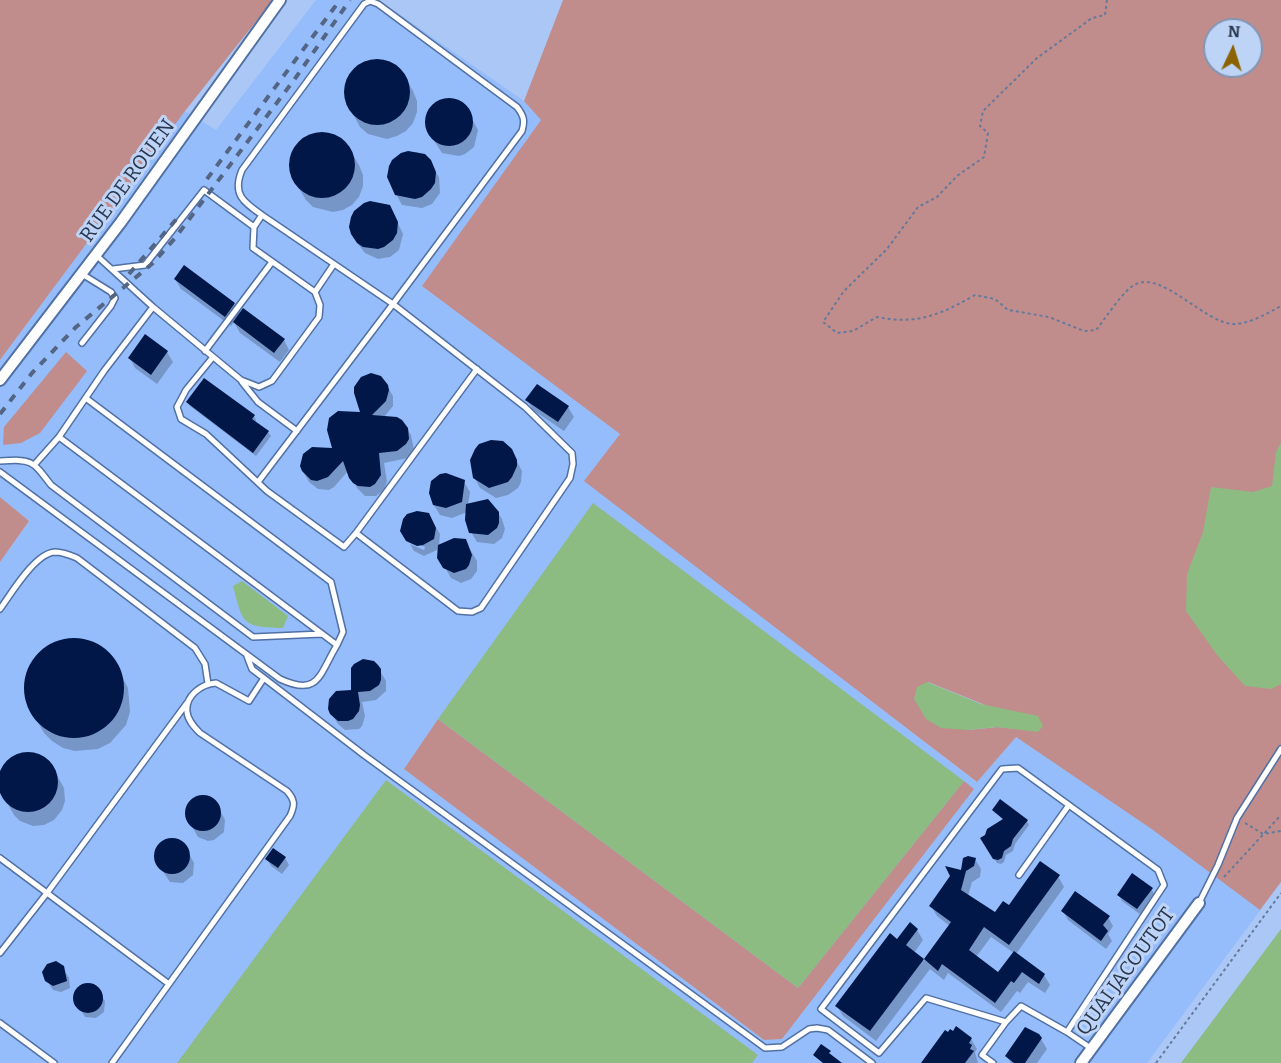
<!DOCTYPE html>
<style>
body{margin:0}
#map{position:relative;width:1281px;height:1063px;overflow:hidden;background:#abc7f5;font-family:Bitter,serif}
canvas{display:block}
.north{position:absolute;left:1203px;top:18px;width:60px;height:60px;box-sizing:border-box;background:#bed4f7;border:2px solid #8295b3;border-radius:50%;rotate:4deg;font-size:16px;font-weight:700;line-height:24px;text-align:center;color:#29374e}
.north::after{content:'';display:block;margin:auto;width:21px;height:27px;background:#8b6303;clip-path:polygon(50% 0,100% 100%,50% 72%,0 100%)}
</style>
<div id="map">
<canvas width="1281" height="1063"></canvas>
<div class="north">N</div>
</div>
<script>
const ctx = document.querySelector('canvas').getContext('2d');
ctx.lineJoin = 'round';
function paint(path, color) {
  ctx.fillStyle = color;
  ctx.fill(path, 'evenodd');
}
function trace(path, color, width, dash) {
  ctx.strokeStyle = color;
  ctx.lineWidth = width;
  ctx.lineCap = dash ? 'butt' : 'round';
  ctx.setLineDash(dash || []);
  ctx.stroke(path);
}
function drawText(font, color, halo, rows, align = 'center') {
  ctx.font = font + ' Bitter,serif';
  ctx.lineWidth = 6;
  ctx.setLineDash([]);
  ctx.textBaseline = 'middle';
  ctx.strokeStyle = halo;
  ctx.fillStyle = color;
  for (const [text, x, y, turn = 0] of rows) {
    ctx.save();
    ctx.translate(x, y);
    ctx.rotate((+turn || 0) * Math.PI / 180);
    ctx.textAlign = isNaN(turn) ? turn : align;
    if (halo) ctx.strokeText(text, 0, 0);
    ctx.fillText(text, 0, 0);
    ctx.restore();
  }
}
const built = new Path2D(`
 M 316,0 L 379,0 L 524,101 L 542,120 L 422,286 L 621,434 L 585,480 L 976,782 L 1016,737 L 1202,863 L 1262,908 L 1147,1063 L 0,1063 L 0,562 L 29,521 L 0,497 L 0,360 L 185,111 L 216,130 ZM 438,719 L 806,1006 L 782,1039 L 764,1040 L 404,769 Z`);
const green = new Path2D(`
 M 0,0 L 273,0 L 185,111 L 0,360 Z
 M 563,0 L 1281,0 L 1281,882 L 1260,910 L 1153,830 L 1016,737 L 977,782 L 584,481 L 620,434 L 422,286 L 541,120 L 524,101 ZM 1215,30 L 1251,30 L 1251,66 L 1215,66 ZM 928,682 L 985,705 L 1017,729 L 997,727 L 968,730 Z
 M 66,352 L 87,371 L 40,433 L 21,443 L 3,445 L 4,427 Z
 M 0,497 L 29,521 L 0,562 Z
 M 438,719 L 798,988 L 964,781 L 974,789 L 782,1039 L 764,1040 L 404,769 Z`);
const water = new Path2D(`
 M 1281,442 L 1281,684 L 1271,689 L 1245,686 L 1217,655 L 1186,611 L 1187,574 L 1203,532 L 1211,487 L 1253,492 L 1272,486 L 1276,452 Z
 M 593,503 L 964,781 L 798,988 L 438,719 Z
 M 242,581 L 288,616 L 283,628 C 242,627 243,624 233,586 Z
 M 927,682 L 981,704 L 1038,716 L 1043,726 L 1038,732 L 997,727 L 968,730 L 941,728 L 926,719 L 914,699 L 917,687 Z
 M 386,780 L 758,1055 L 752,1063 L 177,1063 Z
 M 1281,929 L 1281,1063 L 1181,1063 Z`);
const shadow = new Path2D(`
 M 377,60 L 388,62 L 398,67 L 413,91 L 417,101 L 417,112 L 413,123 L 406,131 L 397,136 L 387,139 L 368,134 L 360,127 L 347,103 L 345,93 L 346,83 L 350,74 L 356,67 L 366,61 Z
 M 446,99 L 453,99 L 464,105 L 478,130 L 474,147 L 465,154 L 459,156 L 442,153 L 431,136 L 426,124 L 431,108 L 439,101 Z
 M 323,133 L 334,135 L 344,141 L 359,165 L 363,175 L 363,186 L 359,197 L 352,205 L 343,210 L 333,212 L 313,207 L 306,200 L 292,177 L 290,167 L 291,157 L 295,148 L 302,140 L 312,135 Z
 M 416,152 L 424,155 L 439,177 L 440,193 L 432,204 L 422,208 L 402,205 L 396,194 L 402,154 Z
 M 395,217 L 403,234 L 399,250 L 390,257 L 378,259 L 365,253 L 358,244 Z
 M 175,279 L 234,304 L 241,314 L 284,340 L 289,350 L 280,362 L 240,333 L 234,322 L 231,326 L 181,289 Z
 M 146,336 L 167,352 L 173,362 L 157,384 L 135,368 L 130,358 Z
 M 387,386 L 393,396 L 393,406 L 384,417 L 404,424 L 411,435 L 414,450 L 408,458 L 384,463 L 387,481 L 384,490 L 376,496 L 365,496 L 357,488 L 348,471 L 334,487 L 329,490 L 318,489 L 309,482 L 303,471 L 335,449 Z
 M 527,400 L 568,407 L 574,417 L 564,431 L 533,410 Z
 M 188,402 L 254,416 L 256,420 L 255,422 L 268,432 L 271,436 L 256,456 L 190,406 Z
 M 511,450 L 522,471 L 521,482 L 518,488 L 508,495 L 496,498 L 480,488 L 474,477 Z
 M 464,482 L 470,492 L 468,505 L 495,508 L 502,519 L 505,529 L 502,538 L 494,544 L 477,542 L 471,532 L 467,512 L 452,518 L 440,515 L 434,505 Z
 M 428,514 L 440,534 L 439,546 L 465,541 L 477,561 L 477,571 L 471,579 L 461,583 L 451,578 L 439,557 L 439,549 L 424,556 L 414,551 L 410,544 L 424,550 L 425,547 L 407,540 Z
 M 67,640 L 80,640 L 93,644 L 105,652 L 113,660 L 128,688 L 130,712 L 126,725 L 110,743 L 98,749 L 75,751 L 63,748 L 52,741 L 44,733 L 29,707 L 26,696 L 26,683 L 29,670 L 36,658 L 44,650 L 55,644 Z
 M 377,666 L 386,681 L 386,691 L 376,700 L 362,702 L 365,716 L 362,726 L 359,729 L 345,730 L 338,724 L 331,713 Z
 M 32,754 L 42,757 L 51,765 L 64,788 L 65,801 L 62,810 L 54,820 L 44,825 L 33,826 L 20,821 L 14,815 L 0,790 L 0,777 L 3,768 L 10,760 L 20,755 Z
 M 198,797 L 210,798 L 216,803 L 225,820 L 224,832 L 214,840 L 208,841 L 198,837 L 187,818 L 189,804 Z
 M 994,810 L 1027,821 L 1029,825 L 1015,844 L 1013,851 L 1006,855 L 1004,862 L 1001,864 L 997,863 L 982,839 L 1003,820 Z
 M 167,840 L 183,843 L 194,863 L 193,875 L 183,883 L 170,882 L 156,861 L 158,848 Z
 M 285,858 L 289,865 L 282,874 L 271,866 L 267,859 Z
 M 975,859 L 981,869 L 980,877 L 972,882 L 968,896 L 996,914 L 1010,907 L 1058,876 L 1064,887 L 1016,954 L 1044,975 L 1050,985 L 1045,993 L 1028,982 L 1020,993 L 1017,991 L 1001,1012 L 948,973 L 944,980 L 930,969 L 876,1041 L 843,1016 L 837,1006 L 898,941 L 910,925 L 917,930 L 923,940 L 914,953 L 924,961 L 950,926 L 937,916 L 931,906 ZM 991,937 L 1014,953 L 999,974 L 976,957 Z
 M 1151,889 L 1155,895 L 1141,915 L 1122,901 L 1119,895 Z
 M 1063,911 L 1108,917 L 1113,926 L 1108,934 L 1112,941 L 1106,949 L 1068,920 Z
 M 60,964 L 69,978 L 70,988 L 61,992 L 53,990 L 44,976 Z
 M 84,984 L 94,986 L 105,1001 L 104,1012 L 96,1018 L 85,1017 L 75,1001 L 77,988 Z
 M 971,1039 L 977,1049 L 975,1052 L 978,1063 L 927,1063 Z
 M 1041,1039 L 1047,1049 L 1037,1063 L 1011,1063 L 1007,1056 Z`);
const building = new Path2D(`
 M344 92a33 33 0 1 1 66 0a33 33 0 1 1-66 0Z
 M425 122a24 24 0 1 1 48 0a24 24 0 1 1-48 0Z
 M289 165a33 33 0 1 1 66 0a33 33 0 1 1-66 0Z
 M 408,151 L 425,154 L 431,160 L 436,172 L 435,183 L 431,189 L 422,197 L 415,199 L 395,195 L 387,177 L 389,166 L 392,160 L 401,153 Z
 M 370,201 L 390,205 L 398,222 L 397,233 L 393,240 L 384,247 L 378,249 L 363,247 L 357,243 L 351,234 L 349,227 L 351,217 L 354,211 L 364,203 Z
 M 184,265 L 235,303 L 225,317 L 174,279 Z
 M 243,308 L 285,339 L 274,353 L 233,322 Z
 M 145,334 L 168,351 L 151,375 L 128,358 Z
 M 371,373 L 381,376 L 388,385 L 389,390 L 386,401 L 372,415 L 397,417 L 402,420 L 408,428 L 409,439 L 406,444 L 397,451 L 379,453 L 381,475 L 375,484 L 370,487 L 358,486 L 353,483 L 349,478 L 343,461 L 328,477 L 317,481 L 311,480 L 302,471 L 300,466 L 303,454 L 312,447 L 332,448 L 327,430 L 329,418 L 338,411 L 360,412 L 354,393 L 354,387 L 361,377 Z
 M 204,378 L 255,415 L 252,419 L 269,431 L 253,453 L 186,402 Z
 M 537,384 L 569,406 L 558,422 L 525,400 Z
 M 491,440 L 503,441 L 512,449 L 517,460 L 517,466 L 512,477 L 508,482 L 489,488 L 473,478 L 470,460 L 475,449 L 479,444 Z
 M 446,473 L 465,480 L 462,502 L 446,508 L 433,505 L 429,493 L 431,481 L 440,474 Z
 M 488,499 L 499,512 L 499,523 L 497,528 L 488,535 L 469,533 L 465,520 L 466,504 Z
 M 417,511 L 429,513 L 436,528 L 434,539 L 423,545 L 417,546 L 406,541 L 400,531 L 403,519 L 407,514 Z
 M 454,538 L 466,539 L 472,555 L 469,565 L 466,569 L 454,573 L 443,568 L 437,558 L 438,545 Z
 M24 688a50 50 0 1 1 100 0a50 50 0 1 1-100 0Z
 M 363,659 L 374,661 L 378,665 L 381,669 L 381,680 L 379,685 L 370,691 L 358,692 L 360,705 L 359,711 L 353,719 L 348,721 L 338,721 L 330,714 L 328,709 L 329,699 L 336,691 L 351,690 L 351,668 L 354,664 Z
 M-2 782a30 30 0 1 1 60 0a30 30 0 1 1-60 0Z
 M185 813a18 18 0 1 1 36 0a18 18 0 1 1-36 0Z
 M 1000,799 L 1028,820 L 1013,839 L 1011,846 L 1004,851 L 1002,858 L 998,860 L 993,859 L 980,838 L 985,835 L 987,829 L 1003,819 L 992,810 Z
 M154 856a18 18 0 1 1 36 0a18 18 0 1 1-36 0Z
 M 273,848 L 286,857 L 278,868 L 265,859 Z
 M 968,856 L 976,858 L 974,866 L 966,871 L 961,890 L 995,912 L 1003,901 L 1009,905 L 1040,861 L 1060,875 L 1009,945 L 984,927 L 969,950 L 998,972 L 1014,951 L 1045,974 L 1039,984 L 1022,972 L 1014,983 L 1011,981 L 995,1003 L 942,964 L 938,971 L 924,959 L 870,1031 L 835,1006 L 890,933 L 897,939 L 910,922 L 918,929 L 906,945 L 924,959 L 951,922 L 929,906 L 950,876 L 945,866 L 961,870 L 963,858 Z
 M 1132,873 L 1153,888 L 1137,909 L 1117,895 Z
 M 1075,891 L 1110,916 L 1103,925 L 1108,931 L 1101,941 L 1061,911 Z
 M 56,961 L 64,966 L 67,981 L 53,986 L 45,981 L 42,972 L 47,964 Z
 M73 998a15 15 0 1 1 30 0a15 15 0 1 1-30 0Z
 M 956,1026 L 972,1038 L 969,1043 L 972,1045 L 970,1049 L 974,1051 L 965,1063 L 921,1063 L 945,1030 L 948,1032 L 950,1029 L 953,1031 Z
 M 1025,1027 L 1039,1034 L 1042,1038 L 1025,1063 L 1014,1063 L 1005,1056 Z
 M 821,1044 L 831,1051 L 829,1053 L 842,1063 L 823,1063 L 813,1055 Z`);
const path = new Path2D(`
 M 1107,0 L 1105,15 L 1092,18 L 1037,58 L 983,111 L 980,126 L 988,133 L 984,157 L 957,176 L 937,197 L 918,207 L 887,249 L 844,291 L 823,322 L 837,333 L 853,331 L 877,317 C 917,325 940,315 975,295 L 995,299 L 1008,310 L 1049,317 L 1084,331 L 1096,330 C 1106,318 1123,290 1136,284 C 1162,271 1205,323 1233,324 C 1250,324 1266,314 1281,306
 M 1245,823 L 1263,834 L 1281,831
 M 1224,877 L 1281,815
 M 1156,1063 L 1281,893`);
const lane = new Path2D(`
 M 254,227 L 262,215 C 243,202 232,194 242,170 L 364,4 L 370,1 L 378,4 L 517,107 C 524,116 525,121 522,131 L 393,304 L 262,215
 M 113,269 L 145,265 L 204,190 L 254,227 L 253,248 L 315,292 L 320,305 L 319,317 L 272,381 L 259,387 L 241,380 L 153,307
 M 82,274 L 111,292 L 115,298 L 111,306 L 82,343
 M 315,292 L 334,264
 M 205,351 L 272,262
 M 213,357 L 186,390 L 177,407 L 181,419 L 206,434 L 267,491 L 344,547 L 356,533
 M 242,382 L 258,402 L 297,431
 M 87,399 L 331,582 L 343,632 L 337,645
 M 0,461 C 32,459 32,460 51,485 L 253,637 L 322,634
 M 35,464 L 59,437
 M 0,472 L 280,679 C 319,697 319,675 337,645 L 59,437 L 104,371 L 153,307 L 96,255
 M 258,482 L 393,304 L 525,407 L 572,453 L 573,464 L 570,478 L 481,608 L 472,612 L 458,611 L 356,533 L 477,369
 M 0,609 C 11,594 35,553 55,552 C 63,552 70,555 77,558 L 195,648 L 205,664 L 208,684
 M 247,656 L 252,669 L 364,755 L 765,1048 L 782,1047 L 809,1029 L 817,1028 L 828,1030 L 872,1063
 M 0,858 L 169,984 L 290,816 C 295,805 295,800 287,791 L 200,733 C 195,728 188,721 187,712 C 185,696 201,684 216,683 L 249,701 L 264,678
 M 1019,875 L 1069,805
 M 1199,903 L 1218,865 L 1237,818 L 1281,749
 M 0,953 L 47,893 L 187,703
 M 0,1023 L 54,1063
 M 1067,1032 L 1164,885 L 1158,870 L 1018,768 L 1002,769 L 821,1009 L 879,1053 L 926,998 L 1006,1022 L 1021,1006 L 1067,1032 L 1092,1049
 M 112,1063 L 169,984
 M 993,1063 L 982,1055 L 1006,1022`);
const street = new Path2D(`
 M 0,380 L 121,222 L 280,0
 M 1081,1063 L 1199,903`);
const rail = new Path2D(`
 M 207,179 L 340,0
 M 129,274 L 180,215
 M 0,414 L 32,373 L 76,327 L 153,263 L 175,238 L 294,80 L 350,0`);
const streetNames = [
 ["RUE DE ROUEN",128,181,-54],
 ["QUAI JACOUTOT",1126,972,-54]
];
paint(built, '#95bcfb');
paint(green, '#c18d8c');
paint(water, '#8cbc82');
paint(shadow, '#0003');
paint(building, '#001748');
trace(lane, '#5170a4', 8);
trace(street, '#5170a4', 14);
trace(path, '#657a9b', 2, [3, 3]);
trace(lane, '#fff', 5);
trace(street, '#fff', 10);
trace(rail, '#536583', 4, [8, 8]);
drawText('20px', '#29374e', '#bed4f7', streetNames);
</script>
